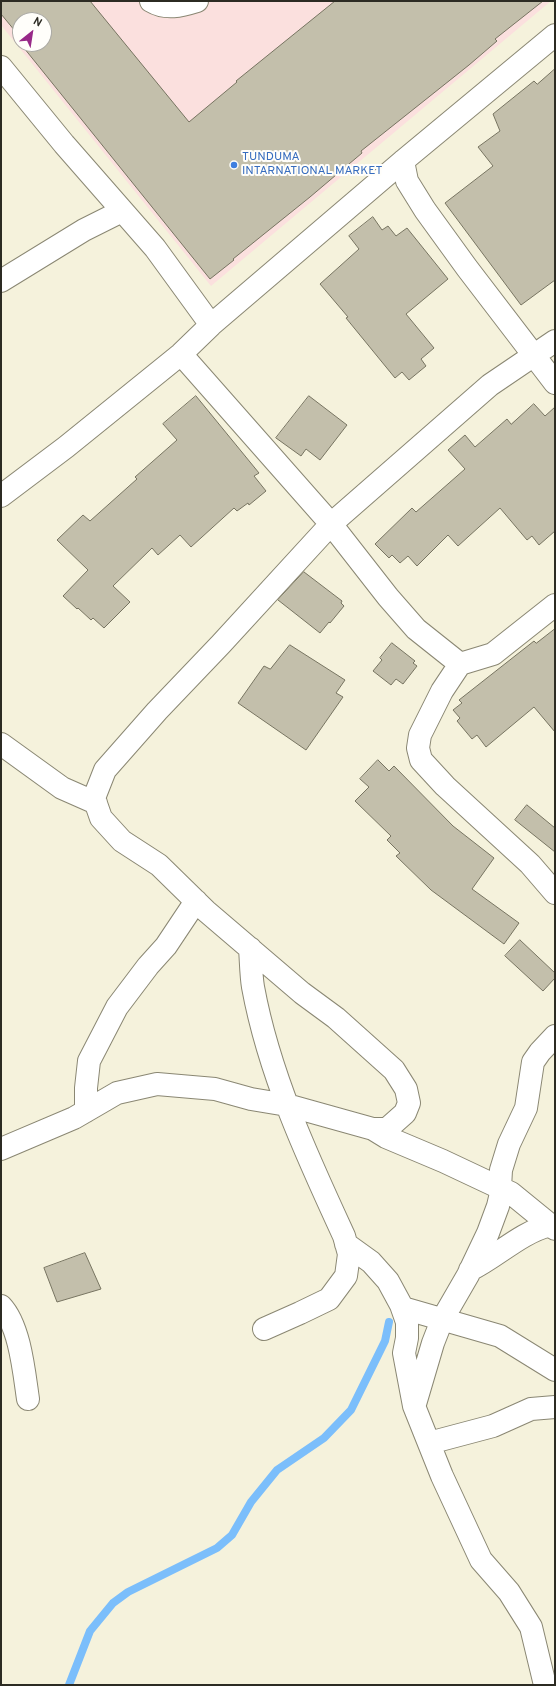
<!DOCTYPE html>
<style>
body{margin:0}
#map{position:relative;width:556px;height:1686px;overflow:hidden;background:#f5f2dc;font-family:Overpass,sans-serif}
canvas{display:block}
.frame{position:absolute;inset:0;border:2px solid #2c2b23;pointer-events:none}
.north{position:absolute;left:12px;top:12px;width:40px;height:40px;box-sizing:border-box;background:#fffefa;border:1px solid #abaaa4;border-radius:50%;rotate:30deg;font-size:11px;font-weight:700;line-height:16px;text-align:center;color:#2c2b23}
.north::after{content:'';display:block;margin:auto;width:14px;height:18px;background:#982988;clip-path:polygon(50% 0,100% 100%,50% 72%,0 100%)}
</style>
<div id="map">
<canvas width="556" height="1686"></canvas>
<div class="frame"></div>
<div class="north">N</div>
</div>
<script>
const ctx = document.querySelector('canvas').getContext('2d');
ctx.lineJoin = 'round';
function paint(path, color) {
  ctx.fillStyle = color;
  ctx.fill(path, 'evenodd');
}
function trace(path, color, width, dash) {
  ctx.strokeStyle = color;
  ctx.lineWidth = width;
  ctx.lineCap = dash ? 'butt' : 'round';
  ctx.setLineDash(dash || []);
  ctx.stroke(path);
}
function drawText(font, color, halo, rows, align = 'center') {
  ctx.font = font + ' Overpass,sans-serif';
  ctx.lineWidth = 4;
  ctx.setLineDash([]);
  ctx.textBaseline = 'middle';
  ctx.strokeStyle = halo;
  ctx.fillStyle = color;
  for (const [text, x, y, turn = 0] of rows) {
    ctx.save();
    ctx.translate(x, y);
    ctx.rotate((+turn || 0) * Math.PI / 180);
    ctx.textAlign = isNaN(turn) ? turn : align;
    if (halo) ctx.strokeText(text, 0, 0);
    ctx.fillText(text, 0, 0);
    ctx.restore();
  }
}
const commercial = new Path2D(`
 M 1,1 L 551,1 L 211,286 L 1,25 ZM 20,20 L 44,20 L 44,44 L 20,44 Z`);
const stream = new Path2D(`
 M 69,1685 L 90,1631 L 113,1603 L 128,1592 L 217,1548 L 232,1535 L 251,1502 L 277,1470 L 324,1438 L 351,1410 L 385,1341 L 389,1322`);
const building = new Path2D(`
 M 1,1 L 90,1 L 189,122 L 237,82 L 236,81 L 335,1 L 543,1 L 495,39 L 497,41 L 469,65 L 361,151 L 362,153 L 310,197 L 233,259 L 234,260 L 210,279 L 24,48 L 27,46 L 26,44 L 44,44 L 44,20 L 20,20 L 20,37 L 1,14 Z
 M 555,69 L 555,280 L 521,305 L 445,203 L 493,166 L 478,147 L 500,131 L 493,114 L 534,81 L 537,84 Z
 M 373,217 L 382,230 L 388,226 L 396,236 L 407,228 L 448,279 L 406,314 L 434,348 L 421,359 L 426,366 L 409,380 L 402,372 L 395,378 L 346,318 L 348,317 L 320,284 L 359,249 L 349,236 Z
 M 196,396 L 259,473 L 254,476 L 266,491 L 249,505 L 248,503 L 237,511 L 234,508 L 191,547 L 180,535 L 158,555 L 152,548 L 113,586 L 130,602 L 104,628 L 93,618 L 91,620 L 78,608 L 77,609 L 63,596 L 88,570 L 57,540 L 83,515 L 90,521 L 137,479 L 135,477 L 177,440 L 163,424 Z
 M 309,396 L 347,425 L 320,460 L 306,449 L 301,456 L 276,438 Z
 M 534,404 L 545,416 L 555,407 L 555,531 L 539,545 L 532,536 L 527,540 L 500,508 L 458,546 L 448,535 L 417,566 L 408,556 L 400,563 L 392,555 L 389,558 L 375,544 L 412,508 L 416,512 L 465,469 L 448,450 L 465,435 L 475,447 L 507,419 L 511,424 Z
 M 304,572 L 342,601 L 341,603 L 344,606 L 330,623 L 329,622 L 320,633 L 278,600 Z
 M 555,629 L 555,732 L 534,707 L 486,747 L 477,735 L 472,739 L 457,721 L 460,718 L 453,710 L 462,703 L 459,700 L 534,641 L 536,643 Z
 M 392,643 L 415,661 L 413,663 L 417,666 L 403,684 L 396,679 L 391,685 L 373,671 L 382,660 L 380,658 Z
 M 290,645 L 345,680 L 336,693 L 343,697 L 306,750 L 238,703 L 264,666 L 270,669 Z
 M 378,760 L 389,771 L 394,766 L 453,826 L 494,858 L 472,889 L 519,923 L 504,944 L 431,890 L 396,856 L 400,853 L 387,840 L 391,836 L 355,801 L 369,787 L 360,779 Z
 M 527,805 L 555,828 L 555,852 L 515,820 Z
 M 520,940 L 555,973 L 555,978 L 543,991 L 505,956 Z
 M 85,1253 L 101,1289 L 57,1302 L 44,1268 Z`);
const minor = new Path2D(`
 M 151,1 C 166,10 181,6 197,1
 M 1,67 L 64,144 L 155,248 L 211,325
 M 403,161 L 407,181 L 425,210 L 467,268 L 555,383
 M 1,281 L 84,230 L 122,211
 M 181,354 L 331,524 L 388,597 L 416,629 L 460,664 L 493,654 L 555,605
 M 1,496 L 66,447 L 181,354 L 211,325 L 403,161 L 555,35
 M 460,664 L 442,691 L 420,735 L 418,748 L 421,760 L 445,786 L 530,864 L 555,893
 M 1,744 L 62,788 L 96,803
 M 250,948 C 251,961 251,975 253,987 C 269,1074 307,1156 344,1236 L 349,1254 L 346,1276 L 329,1299 L 300,1313 L 264,1329
 M 86,1111 L 86,1088 L 89,1061 L 117,1007 L 148,966 L 166,946 L 196,901
 M 373,1129 L 386,1137 L 443,1161 L 511,1193 L 555,1229
 M 1,1149 L 74,1118 L 117,1093 L 157,1084 L 215,1089 L 251,1099 L 287,1105 L 373,1129 L 387,1129 L 405,1113 L 409,1103 L 406,1089 L 394,1070 L 336,1018 L 302,993 L 206,911 L 159,865 L 122,841 L 101,818 L 94,798 L 105,770 L 157,711 L 221,644 L 331,524 L 490,385 L 555,341
 M 500,1188 L 501,1170 L 509,1144 L 526,1108 L 533,1062 L 540,1052 L 555,1036
 M 346,1244 L 371,1262 L 388,1281 L 401,1305 L 407,1322 L 407,1338 L 404,1353 L 414,1406 L 442,1476 L 481,1560 L 509,1592 L 531,1627 L 545,1685
 M 470,1270 C 498,1256 520,1233 550,1225
 M 1,1306 C 20,1326 24,1372 28,1399
 M 403,1308 L 500,1336 L 555,1370
 M 415,1404 L 433,1343 L 442,1320 L 468,1275 L 488,1233 L 498,1206 L 502,1189
 M 429,1443 L 493,1426 L 531,1409 L 555,1407`);
const markers = [
 [234,165,4,"#3f7fe0"]
];
const shopNames = [
 ["TUNDUMA",242,158],
 ["INTARNATIONAL MARKET",242,172]
];
paint(commercial, '#fbe0de');
trace(stream, '#7bbefb', 8);
paint(building, '#c3bfab');
trace(building, '#777461', 1);
trace(minor, '#8a8773', 24);
trace(minor, '#fff', 22);
for (const [x, y, r, color] of markers) {
  const dot = new Path2D();
  dot.arc(x, y, r, 0, 2 * Math.PI);
  ctx.fillStyle = color;
  ctx.fill(dot);
  trace(dot, '#fffefa', 1.5);
}
drawText('12px', '#366cbe', '#fffefa', shopNames, 'left');
</script>
